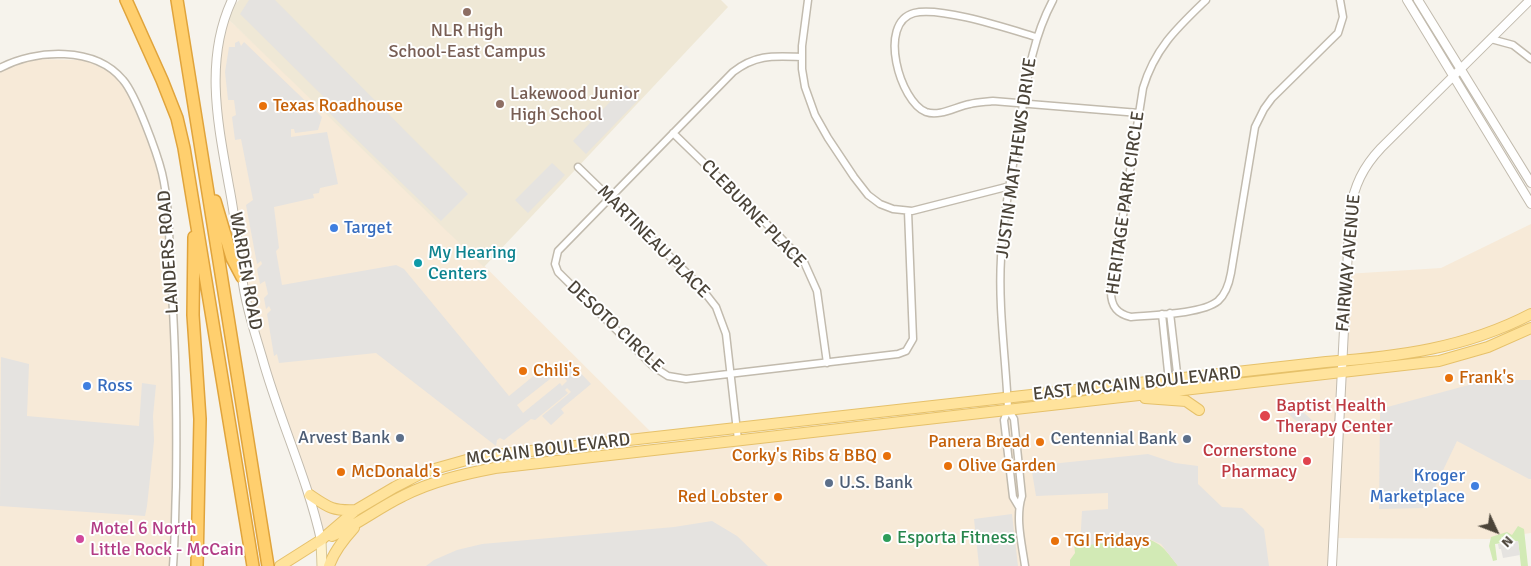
<!DOCTYPE html>
<style>
body{margin:0}
#map{position:relative;width:1531px;height:566px;overflow:hidden;background:#f6f3ec;font-family:Signika,sans-serif}
canvas{display:block}
.north{position:absolute;left:1471px;top:506px;width:50px;height:50px;-webkit-text-stroke:4px #fff;paint-order:stroke;rotate:133deg;font-size:14px;font-weight:700;line-height:20px;text-align:center;color:#4b4439}
.north::after{content:'';display:block;margin:auto;width:18px;height:22px;background:#4b4439;clip-path:polygon(50% 0,100% 100%,50% 72%,0 100%)}
</style>
<div id="map">
<canvas width="1531" height="566"></canvas>
<div class="north">N</div>
</div>
<script>
const ctx = document.querySelector('canvas').getContext('2d');
ctx.lineJoin = 'round';
function paint(path, color) {
  ctx.fillStyle = color;
  ctx.fill(path, 'evenodd');
}
function trace(path, color, width, dash) {
  ctx.strokeStyle = color;
  ctx.lineWidth = width;
  ctx.lineCap = dash ? 'butt' : 'round';
  ctx.setLineDash(dash || []);
  ctx.stroke(path);
}
function drawText(font, color, halo, rows, align = 'center') {
  ctx.font = font + ' Signika,sans-serif';
  ctx.lineWidth = 4;
  ctx.setLineDash([]);
  ctx.textBaseline = 'middle';
  ctx.strokeStyle = halo;
  ctx.fillStyle = color;
  for (const [text, x, y, turn = 0] of rows) {
    ctx.save();
    ctx.translate(x, y);
    ctx.rotate((+turn || 0) * Math.PI / 180);
    ctx.textAlign = isNaN(turn) ? turn : align;
    if (halo) ctx.strokeText(text, 0, 0);
    ctx.fillText(text, 0, 0);
    ctx.restore();
  }
}
const commercial = new Path2D(`
 M 225,16 L 382,164 L 657,438 L 477,457 L 424,472 L 378,497 L 321,540 L 261,355 L 240,253 L 215,70 Z
 M 32,59 L 85,60 L 110,72 L 122,84 L 132,102 L 159,167 L 163,196 L 173,346 L 171,554 L 169,566 L 0,566 L 0,72 L 9,66 Z
 M 1531,224 L 1531,311 L 1475,338 L 1343,361 L 1346,274 L 1441,268 Z
 M 1531,325 L 1531,533 L 1488,539 L 1334,538 L 1333,566 L 330,566 L 350,528 L 445,479 L 575,459 L 1472,352 Z`);
const education = new Path2D(`
 M 239,0 L 721,0 L 728,7 L 484,267 L 225,16 Z`);
const green = new Path2D(`
 M 1518,526 L 1524,529 L 1528,566 L 1521,566 L 1518,541 L 1495,544 L 1497,560 L 1493,561 L 1489,546 L 1491,537 L 1507,532 L 1512,535 Z
 M 1125,534 L 1126,537 C 1156,538 1160,542 1178,566 L 1070,566 L 1070,560 L 1075,553 L 1074,544 L 1079,543 L 1080,545 L 1114,542 L 1114,535 Z`);
const parking = new Path2D(`
 M 249,0 L 275,0 L 468,194 L 441,221 L 320,104 L 325,98 L 240,14 Z
 M 239,41 L 241,46 L 244,42 L 322,117 L 318,130 L 295,133 L 294,129 L 291,129 L 291,137 L 327,132 L 338,184 L 320,188 L 319,193 L 313,194 L 314,198 L 274,207 L 279,248 L 276,251 L 282,285 L 396,265 L 404,269 L 509,396 L 547,365 L 555,375 L 517,405 L 523,413 L 560,383 L 562,386 L 567,381 L 561,374 L 563,365 L 568,360 L 591,384 L 561,409 L 564,413 L 551,425 L 542,416 L 571,392 L 567,388 L 565,390 L 568,393 L 535,420 L 531,419 L 504,440 L 500,438 L 497,440 L 496,446 L 376,353 L 279,363 L 277,354 L 274,356 L 267,314 L 271,310 L 269,306 L 266,309 L 264,298 L 268,294 L 265,281 L 260,284 L 257,269 L 262,264 L 261,261 L 257,264 L 246,205 L 253,200 L 241,139 L 235,140 L 232,117 L 236,115 L 234,100 L 228,100 L 225,72 L 229,47 L 235,47 L 235,43 Z
 M 626,85 L 640,98 L 586,154 L 573,141 Z
 M 552,163 L 565,175 L 528,213 L 515,200 Z
 M 1,357 L 29,364 L 27,416 L 139,426 L 142,383 L 156,385 L 153,416 L 154,441 L 147,506 L 145,516 L 0,506 Z
 M 1487,380 L 1531,380 L 1531,479 L 1529,479 L 1457,441 L 1425,508 L 1379,509 L 1380,409 Z
 M 1284,402 L 1288,406 L 1292,402 L 1314,422 L 1310,426 L 1313,429 L 1309,433 L 1280,406 Z
 M 1148,454 L 1175,463 L 1198,466 L 1198,484 L 1222,507 L 1242,508 L 1264,529 L 1269,566 L 1178,566 L 1161,544 L 1147,538 L 1126,537 L 1125,534 L 1114,535 L 1114,542 L 1080,546 L 1082,511 L 1108,509 L 1108,493 L 1036,496 L 1031,466 Z
 M 1012,514 L 1018,566 L 979,566 L 974,519 Z
 M 712,521 L 737,536 L 768,566 L 426,566 L 434,560 L 457,550 L 482,544 L 674,527 Z
 M 1518,541 L 1520,555 L 1503,558 L 1501,549 L 1499,549 L 1498,544 Z`);
const minor = new Path2D(`
 M 808,0 L 802,46 L 802,69 L 805,87 L 815,115 L 828,138 L 854,177 L 868,195 L 880,204 L 893,209 L 912,211 L 1010,186
 M 1206,0 C 1177,28 1155,48 1143,88 L 1111,292 C 1111,306 1117,314 1131,317 C 1153,315 1202,314 1218,301 C 1226,294 1229,284 1231,273 L 1255,127 L 1264,109 L 1272,98 L 1338,33 L 1343,17 L 1340,0
 M 1036,37 C 1009,29 940,6 914,13 C 877,23 900,102 926,112 C 940,117 957,106 970,104 C 978,102 986,102 993,101 L 1139,113
 M 1491,39 L 1513,45 L 1531,59
 M 801,57 C 774,56 756,54 733,72 L 558,251 L 555,264 L 558,272 L 654,367 L 668,376 L 686,379 L 898,354 L 906,351 L 913,339 L 908,211
 M 0,68 C 36,49 95,46 123,80 C 136,95 157,153 162,173 C 170,207 169,244 171,279 C 176,348 177,417 176,487 C 175,513 175,540 173,566
 M 673,133 L 781,238 L 804,262 L 817,291 L 827,363
 M 578,167 L 698,284 L 716,307 L 726,334 L 738,440
 M 1170,313 L 1179,390
 M 1162,314 L 1170,391
 M 1008,409 L 1014,419 L 1022,496 C 1015,518 1022,544 1025,566
 M 1019,507 L 1013,497 L 1004,420 L 1008,409 C 1006,360 998,308 1001,258 C 1003,213 1013,168 1020,123 C 1027,80 1032,39 1053,0`);
const tertiary = new Path2D(`
 M 232,0 C 204,60 218,124 229,186 C 235,216 238,245 242,276 C 245,303 254,330 262,357 C 279,419 307,477 321,540
 M 1407,0 L 1531,204
 M 1418,0 L 1531,183
 M 1332,566 L 1350,211 C 1354,186 1363,167 1381,148 L 1530,0`);
const secondary = new Path2D(`
 M 321,540 L 322,566`);
const primary = new Path2D(`
 M 1145,398 L 1186,401 L 1199,410
 M 310,495 C 329,508 333,511 356,510
 M 332,536 C 357,525 378,508 403,496 C 432,481 464,474 495,468 L 1439,361 L 1488,347 L 1531,328
 M 280,566 L 321,540 L 356,510 L 395,487 L 424,472 L 477,457 L 1326,362 C 1397,357 1466,348 1531,314
 M 329,566 C 334,551 344,539 354,528`);
const motorway = new Path2D(`
 M 126,0 L 162,80 L 177,118 L 184,148 L 253,566
 M 177,0 L 268,566
 M 215,201 L 232,258 L 242,277
 M 194,237 L 193,315 L 200,419 L 197,566`);
const markers = [
 [467,12,5,"#8d6e63"],
 [500,104,5,"#8d6e63"],
 [263,106,5,"#e8710a"],
 [334,228,5,"#3f7fe0"],
 [418,263,5,"#0f9aa8"],
 [523,371,5,"#e8710a"],
 [1449,378,5,"#e8710a"],
 [87,386,5,"#3f7fe0"],
 [1265,416,6,"#e0444e"],
 [400,438,5,"#5c6f8a"],
 [1187,439,5,"#5c6f8a"],
 [1040,442,5,"#e8710a"],
 [887,456,5,"#e8710a"],
 [1307,461,5,"#e0444e"],
 [948,466,5,"#e8710a"],
 [341,472,5,"#e8710a"],
 [829,483,5,"#5c6f8a"],
 [1475,486,5,"#3f7fe0"],
 [778,497,5,"#e8710a"],
 [887,538,5,"#2e9e5b"],
 [80,539,5,"#d1479c"],
 [1055,541,5,"#e8710a"]
];
const educationNames = [
 ["NLR High",467,31],
 ["School-East Campus",467,52],
 ["Lakewood Junior",510,94,"left"],
 ["High School",510,115,"left"]
];
const foodNames = [
 ["Texas Roadhouse",273,106],
 ["Chili's",533,371],
 ["Frank's",1459,378],
 ["Panera Bread",1030,442,"right"],
 ["Corky's Ribs & BBQ",877,456,"right"],
 ["Olive Garden",958,466],
 ["McDonald's",351,472],
 ["Red Lobster",768,497,"right"],
 ["TGI Fridays",1065,541]
];
const streetNames = [
 ["JUSTIN MATTHEWS DRIVE",1017,158,-82],
 ["HERITAGE PARK CIRCLE",1126,203,-82],
 ["CLEBURNE PLACE",753,214,46],
 ["MARTINEAU PLACE",653,242,45],
 ["LANDERS ROAD",169,252,-94],
 ["FAIRWAY AVENUE",1349,263,-85],
 ["WARDEN ROAD",245,271,80],
 ["DESOTO CIRCLE",615,327,43],
 ["EAST MCCAIN BOULEVARD",1137,384,-6],
 ["MCCAIN BOULEVARD",548,450,-7]
];
const shopNames = [
 ["Target",344,228],
 ["Ross",97,386],
 ["Kroger",1465,476,"right"],
 ["Marketplace",1465,497,"right"]
];
const cultureNames = [
 ["My Hearing",428,253],
 ["Centers",428,274]
];
const healthNames = [
 ["Baptist Health",1276,406],
 ["Therapy Center",1276,427],
 ["Cornerstone",1297,451,"right"],
 ["Pharmacy",1297,472,"right"]
];
const serviceNames = [
 ["Arvest Bank",390,438],
 ["Centennial Bank",1177,439],
 ["U.S. Bank",839,483,"left"]
];
const hotelNames = [
 ["Motel 6 North",90,529],
 ["Little Rock - McCain",90,550]
];
const leisureNames = [
 ["Esporta Fitness",897,538]
];
paint(commercial, '#f7ead8');
paint(education, '#efe8d6');
paint(green, '#d2eab5');
paint(parking, '#e5e3e0');
trace(minor, '#c2bbae', 9);
trace(tertiary, '#c2bbae', 10);
trace(secondary, '#d6c79b', 11);
trace(primary, '#e6c16a', 12);
trace(motorway, '#e0a43c', 14);
trace(minor, '#fff', 6);
trace(tertiary, '#fff', 8);
trace(secondary, '#fff3cd', 9);
trace(primary, '#ffe39c', 10);
trace(motorway, '#ffcf6e', 11);
for (const [x, y, r, color] of markers) {
  const dot = new Path2D();
  dot.arc(x, y, r, 0, 2 * Math.PI);
  ctx.fillStyle = color;
  ctx.fill(dot);
  trace(dot, '#fff', 2);
}
drawText('18px', '#785e54', '#fff', educationNames);
drawText('18px', '#c56008', '#fff', foodNames, 'left');
drawText('18px', '#4b4439', '#fff', streetNames);
drawText('18px', '#366cbe', '#fff', shopNames, 'left');
drawText('18px', '#0d838f', '#fff', cultureNames, 'left');
drawText('18px', '#be3a42', '#fff', healthNames, 'left');
drawText('18px', '#4e5e75', '#fff', serviceNames, 'right');
drawText('18px', '#b23c85', '#fff', hotelNames, 'left');
drawText('18px', '#27864d', '#fff', leisureNames, 'left');
</script>
